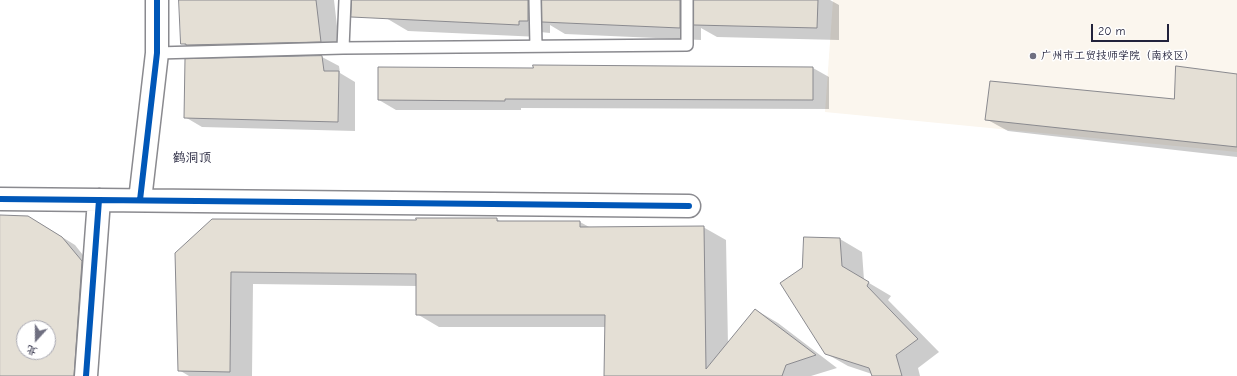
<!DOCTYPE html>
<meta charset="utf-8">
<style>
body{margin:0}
#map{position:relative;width:1237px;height:376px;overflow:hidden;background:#fff;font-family:"Comic Neue","LXGW WenKai TC",sans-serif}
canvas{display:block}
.north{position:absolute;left:16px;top:320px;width:40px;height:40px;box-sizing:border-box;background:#fff;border:1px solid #a7a7b1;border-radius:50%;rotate:201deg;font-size:11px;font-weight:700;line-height:16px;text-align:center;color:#22223b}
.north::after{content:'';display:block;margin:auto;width:14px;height:18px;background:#6f6f80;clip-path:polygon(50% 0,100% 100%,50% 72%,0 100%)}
.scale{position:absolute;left:1091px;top:24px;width:78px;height:18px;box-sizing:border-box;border:2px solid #22223b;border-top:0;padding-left:5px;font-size:12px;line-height:14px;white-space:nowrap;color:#22223b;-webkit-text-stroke:3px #fff;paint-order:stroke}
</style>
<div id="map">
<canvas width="1237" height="376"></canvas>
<div class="north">北</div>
<div class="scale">20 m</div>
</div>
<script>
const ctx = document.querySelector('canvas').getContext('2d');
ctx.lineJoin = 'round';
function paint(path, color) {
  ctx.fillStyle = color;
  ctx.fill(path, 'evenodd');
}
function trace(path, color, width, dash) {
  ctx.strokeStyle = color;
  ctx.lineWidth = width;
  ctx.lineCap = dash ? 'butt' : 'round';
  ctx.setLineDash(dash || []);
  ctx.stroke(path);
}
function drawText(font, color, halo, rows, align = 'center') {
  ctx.font = font + ' "Comic Neue","LXGW WenKai TC",sans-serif';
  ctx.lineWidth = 3;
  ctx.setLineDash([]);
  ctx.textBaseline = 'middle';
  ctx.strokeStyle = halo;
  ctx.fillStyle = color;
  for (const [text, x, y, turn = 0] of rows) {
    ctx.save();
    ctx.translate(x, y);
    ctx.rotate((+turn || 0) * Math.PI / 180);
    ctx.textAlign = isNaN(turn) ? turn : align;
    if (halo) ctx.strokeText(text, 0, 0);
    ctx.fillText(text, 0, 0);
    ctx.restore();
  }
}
const built = new Path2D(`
 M 833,0 L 1237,0 L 1237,152 L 825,112 Z`);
const shadow = new Path2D(`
 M 181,0 L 334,0 L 340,52 L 201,55 L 182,43 Z
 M 387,0 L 527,0 L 527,5 L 529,0 L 679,0 L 695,9 L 695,7 L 683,0 L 830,0 L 839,5 L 839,40 L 717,37 L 701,28 L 701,40 L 565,34 L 550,25 L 550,33 L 540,32 L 540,37 L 408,31 L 386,18 Z
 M 322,57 L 339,66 L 340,73 L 355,82 L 355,131 L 202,127 L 185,117 L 186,60 Z
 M 813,68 L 829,77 L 829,109 L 521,108 L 521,110 L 396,110 L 379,100 Z
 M 1237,75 L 1237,157 L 1008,131 L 986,119 L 1174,100 Z
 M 0,216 L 41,224 L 75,245 L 94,269 L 86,376 L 0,376 ZM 24,328 L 48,328 L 48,352 L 24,352 Z
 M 417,219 L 497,219 L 501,222 L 580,222 L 591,228 L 703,227 L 726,240 L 728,345 L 756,310 L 778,323 L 837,368 L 811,376 L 605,376 L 606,327 L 439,327 L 417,314 L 417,286 L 253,284 L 252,376 L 189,376 L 179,370 L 176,253 L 417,221 Z
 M 840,239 L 862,252 L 864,280 L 891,296 L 888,300 L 939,352 L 918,368 L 920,376 L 873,376 L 872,374 L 848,366 L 825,353 L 803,268 Z`);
const building = new Path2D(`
 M 179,0 L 316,0 L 321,42 L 186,45 L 186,44 L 181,44 Z
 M 352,0 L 528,0 L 528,21 L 519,21 L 519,25 L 351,17 Z
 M 542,0 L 680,0 L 680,28 L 542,22 Z
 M 694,0 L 818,0 L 817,28 L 694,25 Z
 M 322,56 L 324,71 L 339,71 L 338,122 L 184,118 L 185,59 Z
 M 533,65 L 813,67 L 813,100 L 505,99 L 505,101 L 378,100 L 378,67 L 533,68 Z
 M 1176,66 L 1237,74 L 1237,147 L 985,120 L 990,81 L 1174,99 Z
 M 0,215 L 28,216 L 62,237 L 82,261 L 74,376 L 0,376 ZM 24,328 L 48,328 L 48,352 L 24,352 Z
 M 416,218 L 497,218 L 497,221 L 580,221 L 580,227 L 704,226 L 706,369 L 755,309 L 816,355 L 786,365 L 782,376 L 604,376 L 605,315 L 416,315 L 416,274 L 231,272 L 230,372 L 178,371 L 175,253 L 212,219 L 416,220 Z
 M 804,237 L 840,238 L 842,266 L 869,282 L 867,286 L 918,339 L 896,355 L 902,376 L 872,376 L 869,368 L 825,354 L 780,283 L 802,268 Z`);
const service = new Path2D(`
 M 535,0 L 536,46
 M 343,48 L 345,0
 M 157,53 L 343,48 L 687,45 L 687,0`);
const minor = new Path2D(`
 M 0,199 L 689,206
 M 140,200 L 157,53 L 157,0
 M 86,376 L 99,200`);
const cycleway = new Path2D(`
 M 0,199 L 689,206
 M 140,200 L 157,53 L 157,0
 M 86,376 L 99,200`);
const markers = [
 [1033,56,4,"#6f6f80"]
];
const poiNames = [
 ["广州市工贸技师学院（南校区）",1041,56]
];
const quarterNames = [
 ["鹤洞顶",192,158]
];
paint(built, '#fbf6ee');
paint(shadow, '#0003');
paint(building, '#e4dfd5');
trace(building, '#8a8a8f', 1);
trace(service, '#8a8a8f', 14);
trace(minor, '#8a8a8f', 25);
trace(service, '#fff', 11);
trace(minor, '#fff', 22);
trace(cycleway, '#0057b8', 6);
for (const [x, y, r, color] of markers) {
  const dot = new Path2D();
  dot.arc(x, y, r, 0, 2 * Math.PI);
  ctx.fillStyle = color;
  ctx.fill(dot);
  trace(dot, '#fff', 1.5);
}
drawText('11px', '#22223b', '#fff', poiNames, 'left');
drawText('13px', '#22223b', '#fff', quarterNames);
</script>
